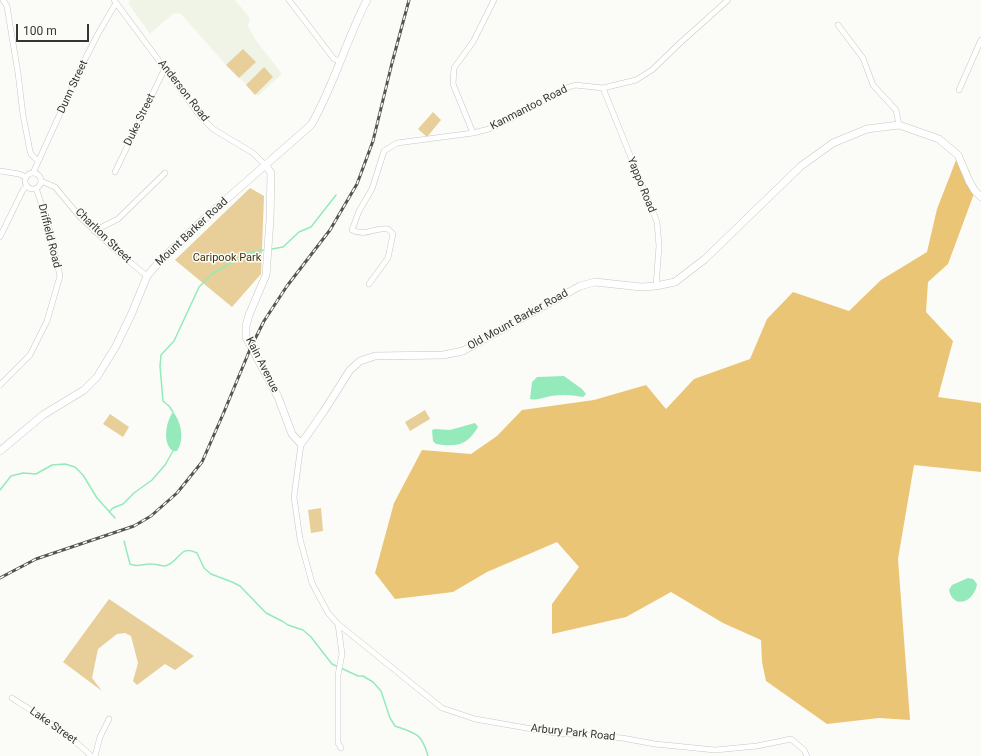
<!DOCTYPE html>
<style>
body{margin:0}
#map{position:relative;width:981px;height:756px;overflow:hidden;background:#fbfcf7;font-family:Roboto,sans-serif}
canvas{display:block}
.scale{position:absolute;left:16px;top:24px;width:73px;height:18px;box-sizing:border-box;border:2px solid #353533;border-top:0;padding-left:5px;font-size:12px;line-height:14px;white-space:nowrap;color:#353533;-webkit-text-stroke:3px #fbfcf7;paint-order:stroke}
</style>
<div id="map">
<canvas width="981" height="756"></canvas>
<div class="scale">100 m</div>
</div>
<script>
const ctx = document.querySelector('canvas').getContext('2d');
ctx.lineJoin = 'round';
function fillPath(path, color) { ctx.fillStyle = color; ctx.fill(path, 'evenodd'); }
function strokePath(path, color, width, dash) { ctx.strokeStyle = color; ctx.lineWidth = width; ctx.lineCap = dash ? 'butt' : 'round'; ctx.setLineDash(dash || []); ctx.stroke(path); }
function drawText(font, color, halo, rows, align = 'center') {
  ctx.font = font + ' Roboto,sans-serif'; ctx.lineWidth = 3; ctx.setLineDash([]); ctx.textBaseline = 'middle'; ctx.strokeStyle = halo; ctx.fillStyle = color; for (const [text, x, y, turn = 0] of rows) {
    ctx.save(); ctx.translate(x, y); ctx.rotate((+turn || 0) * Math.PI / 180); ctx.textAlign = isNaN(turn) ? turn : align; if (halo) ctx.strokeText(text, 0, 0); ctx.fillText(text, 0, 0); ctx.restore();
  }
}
const built = new Path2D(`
 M 131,0 L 235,0 L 250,18 L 248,26 L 255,39 L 282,74 L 258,96 L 226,65 L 181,14 L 174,13 L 150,34 L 128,3 Z`);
const green = new Path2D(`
 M 243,49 L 256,62 L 239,78 L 226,65 Z
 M 264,67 L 273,77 L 255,95 L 246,85 Z
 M 433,112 L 441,120 L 427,137 L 418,129 Z
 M 250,188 L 264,196 L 261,274 L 232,307 L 175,260 Z
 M 425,410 L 430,419 L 410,431 L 405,422 Z
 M 110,414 L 129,427 L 123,437 L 103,424 Z
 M 321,508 L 323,531 L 311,533 L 308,510 Z
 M 109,599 L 194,656 L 175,670 L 165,664 L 137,685 L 133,681 L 138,663 L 131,636 L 125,633 L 117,634 L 98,649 L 92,678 L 102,691 L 63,662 Z`);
const forest = new Path2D(`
 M 958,155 L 975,191 L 948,264 L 928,282 L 926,312 L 953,341 L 938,397 L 981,403 L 981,472 L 914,465 L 898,559 L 910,720 L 879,718 L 827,724 L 766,681 L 762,662 L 761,640 L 723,623 L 671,592 L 626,617 L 552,634 L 552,604 L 579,567 L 557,542 L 487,572 L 453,592 L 395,599 L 375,573 L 394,503 L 422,450 L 471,454 L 497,436 L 522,410 L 594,400 L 646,385 L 666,409 L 694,379 L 750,359 L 767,319 L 793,292 L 849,311 L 881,280 L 927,252 L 937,209 Z`);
const water = new Path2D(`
 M 564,376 L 582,389 L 586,394 L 583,397 C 573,395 562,394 551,396 C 544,397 538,401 530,399 L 532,382 L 537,377 Z
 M 173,412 C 181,421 185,440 177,451 L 173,451 C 162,444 166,421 173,412 Z
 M 475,423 L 478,427 C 467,446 456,447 436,444 L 433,441 L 432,430 L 435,429 L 450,430 Z
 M 968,578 L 973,579 L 977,584 C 975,601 954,611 949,590 L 952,585 Z`);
const stream = new Path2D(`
 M 272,249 L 283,247 L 299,232 L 311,227 L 336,195
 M 173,412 L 169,406 L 163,401 L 160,366 L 161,355 L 174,341 L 199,287 L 213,273 L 249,253 L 264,250
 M 0,490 L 11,476 L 23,473 L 36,474 L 52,465 L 65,464 L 75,467 L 83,475 L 97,498 L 115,518
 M 109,512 L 113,508 L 123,504 L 134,493 L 152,480 L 165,465 L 173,451
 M 124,541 L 130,564 C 138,568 144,563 152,564 C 156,564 161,566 165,566 C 180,562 179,544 197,553 L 204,568 L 211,574 L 232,582 L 240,586 L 266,613 L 282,621 L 288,625 L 303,630 L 311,637 L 332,664 L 358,676 L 363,676 L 373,682 L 381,691 L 390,718 L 395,726 C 416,733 422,734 428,756`);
const minor = new Path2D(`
 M 3,0 L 7,6 L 10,25 L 18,73 L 23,115 L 30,151 L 31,154 L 38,161
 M 114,0 L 200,116 L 213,129 L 253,153 L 266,166
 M 289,0 L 334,59 L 340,61
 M 838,25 L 863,58 L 873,85 L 896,110 L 899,125
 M 603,88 L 657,222 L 659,246 L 656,286
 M 959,90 L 981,40
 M 473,133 L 453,84 L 454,68 L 473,42 L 494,0
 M 0,171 L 19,174 L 26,177
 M 115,172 L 165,68
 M 33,173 L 84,61 L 99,32 L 116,3
 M25 181a8 8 0 1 1 16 0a8 8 0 1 1-16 0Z
 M 41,181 L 55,187 L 80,217 L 120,254 L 147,276
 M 94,231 L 118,219 L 165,173
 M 0,237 L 23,190 L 27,186
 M 369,284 L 388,258 L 393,234 L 388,229 C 374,227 367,237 352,230 L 359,211 L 372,189 L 384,151 L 397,143 L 473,133 L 489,129 L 512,118 L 566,88 L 575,85 L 603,88 L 636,80 L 652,70 L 680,43 L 728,0
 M 0,385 L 30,355 L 47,321 L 60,276 L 48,223 L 36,188
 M 301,444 L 294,497 L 300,539 L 312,583 L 328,613 L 338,624 L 342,654 L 338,675 L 338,743 L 341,748
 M 338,624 L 442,708 L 475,719 L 555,733 L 622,738 L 655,744 L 715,750 L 757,746 L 791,739 L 804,750 L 807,756
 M 12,698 C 40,716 68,733 91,756
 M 95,756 L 100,737 L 109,719`);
const secondary = new Path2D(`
 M 266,166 L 271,173 L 270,220 L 266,275 L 249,315 L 246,326 L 246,337 L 278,397 L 292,434 L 301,444 L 324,411 L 350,370 L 360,361 L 375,356 L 443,355 L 463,351 L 580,286 L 595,282 L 641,287 L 656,286 L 675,282 L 705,259 L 801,166 L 833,143 L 867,129 L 899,125 L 939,139 L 958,155 L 969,181 L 975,191 L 981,197
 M 0,451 L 43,415 L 84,390 L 97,377 L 116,346 L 132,313 L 147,276 L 159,262 L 205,218 L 311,125 C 334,86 346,40 367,0`);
const rail = new Path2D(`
 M 0,578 L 36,559 L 134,526 L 151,516 L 177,493 L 202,462 L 224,412 L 251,347 L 264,321 L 287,286 L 330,230 L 357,184 L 373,141 L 392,63 L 409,0`);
const streetNames = [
 ["Dunn Street",73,87,-65],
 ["Anderson Road",183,91,52],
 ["Kanmantoo Road",529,108,-27],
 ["Duke Street",140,120,-64],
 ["Yappo Road",641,185,68],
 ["Mount Barker Road",192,232,-43],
 ["Driffield Road",49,236,76],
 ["Charlton Street",103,236,44],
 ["Old Mount Barker Road",518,320,-29],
 ["Kain Avenue",262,365,63],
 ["Lake Street",53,726,35],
 ["Arbury Park Road",573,733,6]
];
const parkNames = [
 ["Caripook Park",227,258]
];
fillPath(built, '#f0f4e7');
fillPath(green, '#e8ce99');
fillPath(forest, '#eac576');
fillPath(water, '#94eaba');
strokePath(stream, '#94eaba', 1.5);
strokePath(minor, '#c6c8c3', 6);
strokePath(secondary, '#c6c8c3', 8);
strokePath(minor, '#fff', 5);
strokePath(secondary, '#fff', 7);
strokePath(rail, '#545452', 3);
strokePath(rail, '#fbfcf7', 1.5, [4.5]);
drawText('11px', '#353533', '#fbfcf7', streetNames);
drawText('11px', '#40310d', '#fbfcf7', parkNames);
</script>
